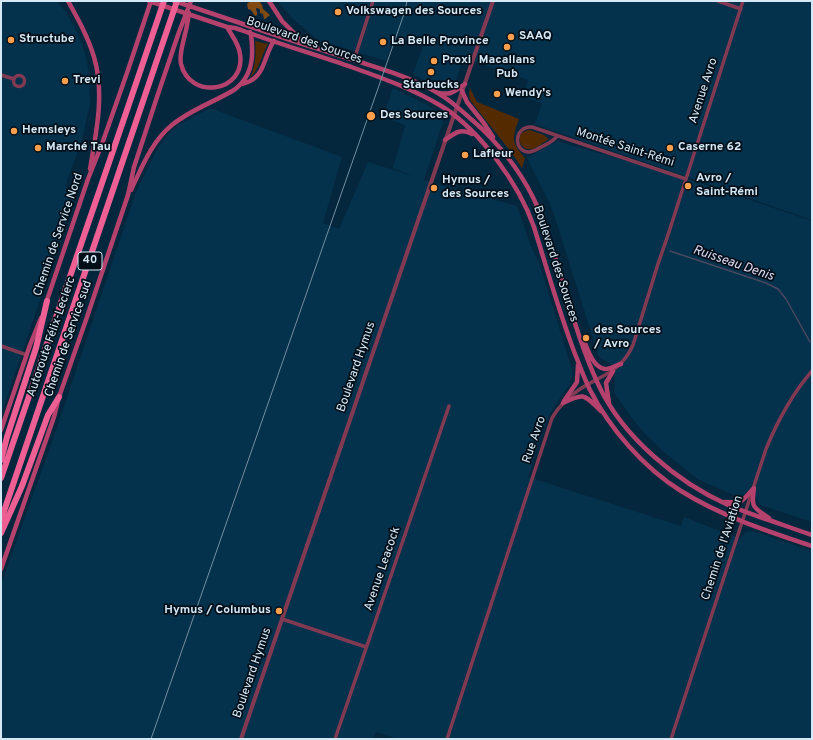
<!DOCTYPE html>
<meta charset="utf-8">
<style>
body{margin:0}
#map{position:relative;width:813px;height:740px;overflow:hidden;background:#04273d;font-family:Overpass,sans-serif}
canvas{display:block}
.frame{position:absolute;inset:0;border:2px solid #d5e8f6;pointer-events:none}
</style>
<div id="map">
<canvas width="813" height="740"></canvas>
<div class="frame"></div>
</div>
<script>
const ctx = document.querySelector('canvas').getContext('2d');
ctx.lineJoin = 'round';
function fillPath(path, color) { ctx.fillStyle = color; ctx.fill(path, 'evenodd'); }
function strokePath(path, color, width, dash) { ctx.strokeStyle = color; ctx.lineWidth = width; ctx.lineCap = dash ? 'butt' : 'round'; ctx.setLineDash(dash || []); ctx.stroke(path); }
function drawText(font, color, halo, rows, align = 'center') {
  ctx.font = font + ' Overpass,sans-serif'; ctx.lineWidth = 3.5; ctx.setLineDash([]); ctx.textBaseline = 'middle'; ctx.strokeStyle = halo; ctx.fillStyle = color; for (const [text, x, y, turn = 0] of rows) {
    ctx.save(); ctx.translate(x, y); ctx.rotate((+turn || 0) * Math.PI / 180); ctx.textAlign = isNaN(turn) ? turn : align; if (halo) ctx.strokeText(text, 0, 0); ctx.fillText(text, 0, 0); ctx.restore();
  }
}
const built = new Path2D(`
 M 1,1 L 57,1 L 66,12 L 77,32 L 85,53 L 89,73 L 90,103 L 82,140 L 68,178 L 66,187 L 75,196 L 1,415 Z
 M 277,1 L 812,1 L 812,220 L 535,124 L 542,103 L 523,97 L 528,80 L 463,58 L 455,84 L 451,90 L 448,90 L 437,86 L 413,74 L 423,46 L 394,37 L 386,61 L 318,40 L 294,20 Z
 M 393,88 L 427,105 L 433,109 L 442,118 L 443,122 L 424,180 L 517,206 L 531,246 L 540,265 L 573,373 L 570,384 L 554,407 L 545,425 L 528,477 L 681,526 L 684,517 L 740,539 L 746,532 L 753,531 L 812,551 L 812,739 L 398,739 L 376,732 L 373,739 L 1,739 L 1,584 L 53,439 L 136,192 L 157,149 L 168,134 L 178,125 L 210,108 L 342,157 L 323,223 L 339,229 L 368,162 L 413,176 L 393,168 L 405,125 L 383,117 Z
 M 557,141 L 685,178 L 812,221 L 812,522 L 760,505 L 754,491 L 750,490 L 739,497 L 699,480 L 665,453 L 646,435 L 631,417 L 614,392 L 615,369 L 612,365 L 599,357 L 556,221 L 550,204 L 527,158 Z`);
const green = new Path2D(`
 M 255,41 L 268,44 C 261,56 260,68 250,78 C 256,65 256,54 255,41 Z
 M 470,88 L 477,102 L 519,119 C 512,139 511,142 525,158 L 522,168 L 511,152 L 470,100 L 469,93 Z
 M 530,130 L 544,135 L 548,139 L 546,141 C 542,143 537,148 532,149 C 520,152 512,132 530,130 Z`);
const forest = new Path2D(`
 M 250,1 L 259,1 L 262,5 L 263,9 L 270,15 L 265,19 L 264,19 L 263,14 L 260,13 L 260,9 L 256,8 L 256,9 L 257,12 L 257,15 L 255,16 L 251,10 L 248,9 L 247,4 Z`);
const stream = new Path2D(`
 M 670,251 L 766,283 L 778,289 L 786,299 L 810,342`);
const minor = new Path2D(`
 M 718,1 L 741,9
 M 354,60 L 373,1
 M 1,75 L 14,79
 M13.5 81a5.5 5.5 0 1 1 11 0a5.5 5.5 0 1 1-11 0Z
 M 557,136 C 553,142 547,144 541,147 C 538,149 534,151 530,152 C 513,153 513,126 532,127 L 686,179
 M 1,346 L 27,355
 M 282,619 L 366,647
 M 335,739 L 449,406
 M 447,739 L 552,418 C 559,406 568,397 580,389 C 602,375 621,372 633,345 L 658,264 L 668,235 L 743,1
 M 671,739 L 766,449 C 778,420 792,394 812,371`);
const tertiary = new Path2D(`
 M 241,739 L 493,1`);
const secondary = new Path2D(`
 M 68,1 C 78,19 88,37 94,57 C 105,94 96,133 90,169
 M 149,1 L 227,27 L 235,28 L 241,30 C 279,44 317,55 354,68 C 385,79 415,90 443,107 C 481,132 519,184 534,227 C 547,269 559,312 575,354 C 580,366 584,378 590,390 C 610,429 644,468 681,491 C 721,516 767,531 812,546
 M 174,1 C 218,15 262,31 306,45 C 323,50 340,56 357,61 C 388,71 420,80 447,99 C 459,108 470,118 481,128 C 505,151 525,178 538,208 C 546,227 552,247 558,267 C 570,307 581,348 599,386 C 623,437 677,482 728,505 C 737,509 747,512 757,516 C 775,522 794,529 812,535
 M 269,1 L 282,21 L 296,35 L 303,44
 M 189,13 C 188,20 187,27 185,34 C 183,44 179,54 181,64 C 190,101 246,92 240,54 C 239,44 232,36 227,27
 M 241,84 C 244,83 247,83 250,81 C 265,74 265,53 274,41
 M 462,91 L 467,102 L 483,122 L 493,137
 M 438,93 C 453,95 453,92 465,84
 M 445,140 C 455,133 460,128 472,134
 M 131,190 C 142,167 152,141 172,125 C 190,110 214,102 234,90 C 248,80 253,66 252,48 C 252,43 252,38 250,32
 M 46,303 L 88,179 L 102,144 L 128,70 L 151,1
 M 583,338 C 587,348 593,368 605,369 C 611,369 616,365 621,364
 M 564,401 L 577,382 L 578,365
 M 563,403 C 585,392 584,395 601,411
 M 609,403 L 606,383 L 613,371
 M 1,430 L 30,345 L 41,318
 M 754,488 C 751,508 753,507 769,518
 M 724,502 C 742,503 741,503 753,489
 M 1,569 L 54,417 L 59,397 L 87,317 L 128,195 L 134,167 L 158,94 L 179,32 L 191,1`);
const motorway = new Path2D(`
 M 1,460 L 7,437 L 36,348 L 47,301
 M 1,478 L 128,107 L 164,1
 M 1,520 L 177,1
 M 1,533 L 22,486 L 48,415 L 59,397`);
const tram = new Path2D(`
 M 151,739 L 405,11 L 407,1`);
const markers = [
 [338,12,4,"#f99f4d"],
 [511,37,4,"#f99f4d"],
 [11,40,4,"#f99f4d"],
 [383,42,4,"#f99f4d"],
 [507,47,4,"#f99f4d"],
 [434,61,4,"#f99f4d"],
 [431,72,4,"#f99f4d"],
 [65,81,4,"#f99f4d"],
 [497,94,4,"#f99f4d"],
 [371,116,5,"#f99f4d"],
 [14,131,4,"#f99f4d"],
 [38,148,4,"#f99f4d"],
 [670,148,4,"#f99f4d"],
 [465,155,4,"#f99f4d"],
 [688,186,4,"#f99f4d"],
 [434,188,4,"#f99f4d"],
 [586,338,4,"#f99f4d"],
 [279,611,4,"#f99f4d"]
];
const shields = [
 [90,261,24]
];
const shieldNames = [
 ["40",90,261]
];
const poiNames = [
 ["Volkswagen des Sources",346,12],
 ["SAAQ",519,37],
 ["Structube",19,40],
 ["La Belle Province",391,42],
 ["Proxi",442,61],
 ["Macallans",507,61,"center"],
 ["Pub",507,75,"center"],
 ["Trevi",73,81],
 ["Starbucks",431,86,"center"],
 ["Wendy's",505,94],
 ["Des Sources",380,116],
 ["Hemsleys",22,131],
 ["Marché Tau",46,148],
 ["Caserne 62",678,148],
 ["Lafleur",473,155],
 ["Avro /",696,179],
 ["Saint-Rémi",696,193],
 ["Hymus /",442,181],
 ["des Sources",442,195],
 ["des Sources",594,331],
 ["/ Avro",594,345],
 ["Hymus / Columbus",271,611,"right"]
];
const streetNames = [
 ["Boulevard des Sources",304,41,19],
 ["Avenue Avro",704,91,-72],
 ["Montée Saint-Rémi",625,148,18],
 ["Chemin de Service Nord",59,235,-71],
 ["Boulevard des Sources",555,264,72],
 ["Autoroute Félix-Leclerc",52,337,-71],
 ["Chemin de Service sud",69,339,-71],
 ["Boulevard Hymus",357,367,-71],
 ["Rue Avro",535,440,-71],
 ["Chemin de l'Aviation",723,548,-72],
 ["Avenue Leacock",383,569,-71],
 ["Boulevard Hymus",253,673,-71]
];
const waterNames = [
 ["Ruisseau Denis",733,264,19]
];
fillPath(built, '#04314c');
fillPath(green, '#542b00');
fillPath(forest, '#814a12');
strokePath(stream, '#4a4760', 1.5);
strokePath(minor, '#823a53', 3.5);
strokePath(tertiary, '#823a53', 4);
strokePath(secondary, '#b5426d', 4.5);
strokePath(motorway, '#ee6094', 6);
strokePath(tram, '#758fa1', 1);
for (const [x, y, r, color] of markers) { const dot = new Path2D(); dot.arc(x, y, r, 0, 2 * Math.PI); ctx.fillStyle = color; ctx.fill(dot); strokePath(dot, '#030f18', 1.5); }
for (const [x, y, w] of shields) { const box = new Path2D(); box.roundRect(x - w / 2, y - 9, w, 18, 3); ctx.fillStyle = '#030f18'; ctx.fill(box); strokePath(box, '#d5e8f6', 1); }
drawText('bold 11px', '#d5e8f6', null, shieldNames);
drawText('bold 12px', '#d5e8f6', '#030f18', poiNames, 'left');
drawText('12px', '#d5e8f6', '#030f18', streetNames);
drawText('italic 13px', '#e0d7f3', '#030f18', waterNames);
</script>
